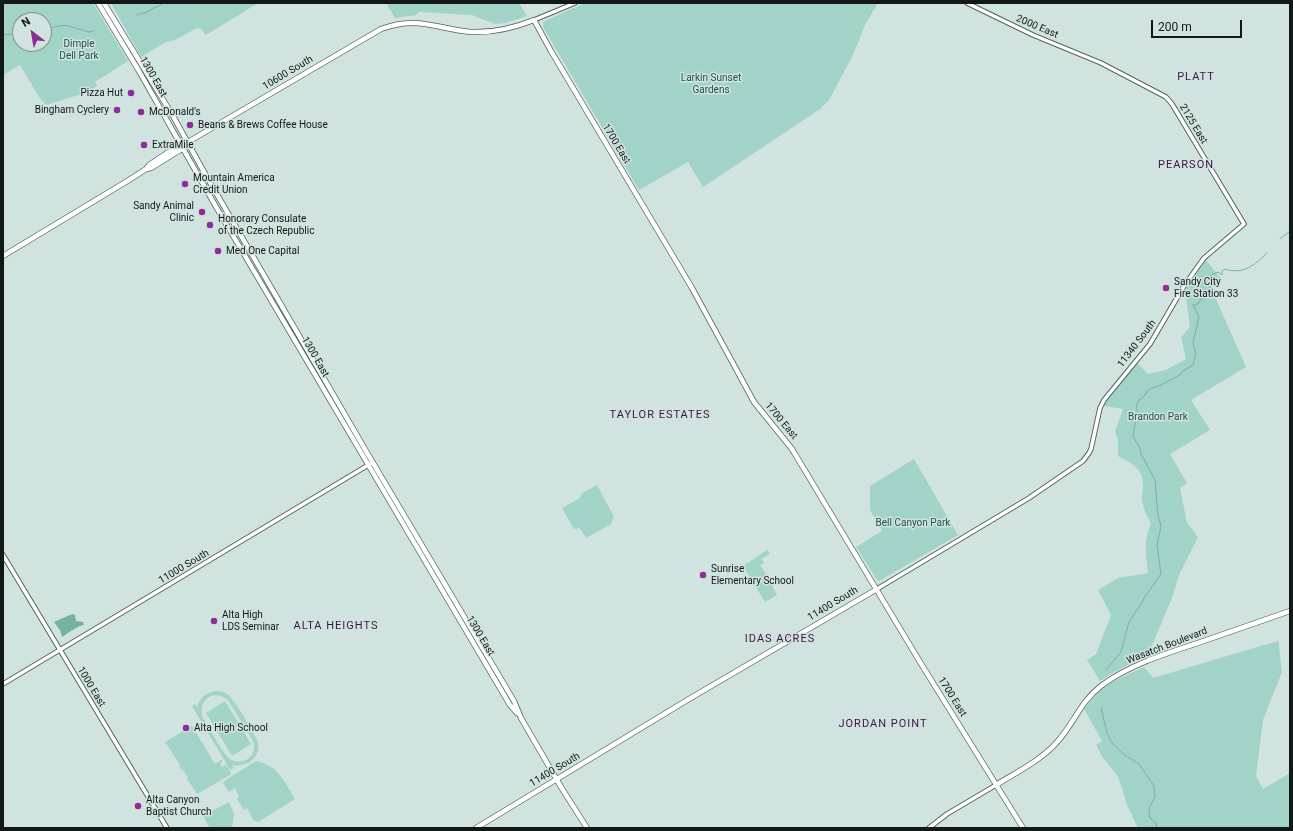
<!DOCTYPE html>
<style>
body{margin:0}
#map{position:relative;width:1293px;height:831px;overflow:hidden;background:#d0e3df;font-family:Roboto,sans-serif}
canvas{display:block}
.frame{position:absolute;inset:0;border:4px solid #111817;pointer-events:none}
.north{position:absolute;left:12px;top:12px;width:40px;height:40px;box-sizing:border-box;background:#d0e3df;border:1px solid #84928f;border-radius:50%;rotate:329deg;font-size:11px;font-weight:700;line-height:16px;text-align:center;color:#111817}
.north::after{content:'';display:block;margin:auto;width:14px;height:18px;background:#8c2e98;clip-path:polygon(50% 0,100% 100%,50% 72%,0 100%)}
.scale{position:absolute;left:1151px;top:20px;width:91px;height:18px;box-sizing:border-box;border:2px solid #111817;border-top:0;padding-left:5px;font-size:12px;line-height:14px;white-space:nowrap;color:#111817;-webkit-text-stroke:3px #d0e3df;paint-order:stroke}
</style>
<div id="map">
<canvas width="1293" height="831"></canvas>
<div class="frame"></div>
<div class="north">N</div>
<div class="scale">200 m</div>
</div>
<script>
const ctx = document.querySelector('canvas').getContext('2d');
ctx.lineJoin = 'round';
function fillPath(path, color) { ctx.fillStyle = color; ctx.fill(path, 'evenodd'); }
function strokePath(path, color, width, dash) { ctx.strokeStyle = color; ctx.lineWidth = width; ctx.lineCap = dash ? 'butt' : 'round'; ctx.setLineDash(dash || []); ctx.stroke(path); }
function drawText(font, color, halo, rows, align = 'center') {
  ctx.font = font + ' Roboto,sans-serif'; ctx.lineWidth = 3; ctx.setLineDash([]); ctx.textBaseline = 'middle'; ctx.strokeStyle = halo; ctx.fillStyle = color; for (const [text, x, y, turn = 0] of rows) {
    ctx.save(); ctx.translate(x, y); ctx.rotate((+turn || 0) * Math.PI / 180); ctx.textAlign = isNaN(turn) ? turn : align; if (halo) ctx.strokeText(text, 0, 0); ctx.fillText(text, 0, 0); ctx.restore();
  }
}
const green = new Path2D(`
 M 3,3 L 93,3 L 128,61 L 95,82 L 97,86 L 85,93 L 46,105 L 39,97 L 20,65 L 3,75 ZM 20,20 L 44,20 L 44,44 L 20,44 Z
 M 111,3 L 258,3 L 206,35 L 200,28 L 195,29 L 175,40 L 166,42 L 141,57 Z
 M 386,3 L 519,3 L 527,16 L 505,23 L 495,24 L 472,15 L 419,12 L 416,15 L 395,18 Z
 M 585,3 L 878,3 L 865,25 L 853,55 L 829,100 L 820,109 L 703,187 L 688,162 L 639,190 L 543,27 L 543,23 L 545,21 Z
 M 1206,260 L 1222,280 L 1211,288 L 1246,367 L 1191,400 L 1210,430 L 1170,454 L 1187,483 L 1180,488 L 1187,523 L 1198,537 L 1179,575 L 1172,598 L 1148,655 L 1114,672 L 1100,681 L 1087,660 L 1096,654 L 1111,615 L 1098,590 L 1118,578 L 1148,573 C 1146,552 1143,544 1151,523 C 1146,515 1143,508 1142,500 C 1141,494 1144,489 1143,484 C 1143,468 1130,462 1118,456 L 1118,440 L 1115,432 L 1123,409 L 1104,406 L 1107,400 L 1137,363 L 1148,374 L 1166,370 L 1186,359 L 1181,337 L 1190,327 L 1185,290 Z
 M 914,459 L 958,535 L 879,581 L 877,580 L 856,547 L 882,531 L 870,510 L 870,486 Z
 M 597,485 L 614,517 L 611,524 L 586,538 L 580,528 L 574,529 L 562,508 L 580,498 L 582,493 Z
 M 767,550 L 770,554 L 761,559 L 764,563 L 760,565 L 766,574 L 763,576 L 767,582 L 770,581 L 777,595 L 765,602 L 743,566 Z
 M 1279,641 L 1279,647 L 1282,672 L 1263,720 L 1256,776 L 1263,789 L 1290,773 L 1290,828 L 1138,828 L 1127,805 L 1118,776 L 1103,758 L 1096,745 L 1102,741 L 1084,709 L 1098,693 L 1112,682 L 1144,667 L 1153,678 L 1264,645 Z
 M 216,691 C 221,691 225,692 228,695 C 234,699 256,735 258,743 C 261,758 246,768 232,765 L 234,768 L 230,770 L 192,706 L 195,704 L 197,707 C 200,698 206,692 216,691 ZM 213,695 L 222,696 L 228,700 L 253,741 C 255,747 254,754 249,758 C 243,763 234,763 229,758 C 221,751 209,727 203,718 C 199,708 203,699 213,695 Z
 M 225,701 L 251,744 L 232,756 L 206,713 Z
 M 192,726 L 215,764 L 221,760 L 223,761 L 220,764 L 222,767 L 226,765 L 231,773 L 230,775 L 197,794 L 187,779 L 188,778 L 183,770 L 182,770 L 179,766 L 180,765 L 165,742 Z
 M 256,761 C 279,766 284,781 295,799 L 258,822 L 253,820 L 247,808 L 244,810 L 237,799 L 239,796 L 235,788 L 229,792 L 223,783 L 224,781 Z
 M 229,802 L 234,814 L 232,828 L 210,828 L 204,818 L 205,815 Z`);
const water = new Path2D(`
 M 73,614 L 75,615 L 76,621 L 83,622 L 84,625 C 79,625 65,635 62,637 L 60,630 L 54,622 C 61,619 66,616 73,614 Z`);
const stream = new Path2D(`
 M 137,15 L 147,12 L 164,3
 M 44,29 L 65,25 L 89,32 L 93,31
 M 3,35 L 20,33
 M 1280,239 L 1290,231
 M 1106,670 L 1121,652 L 1129,622 L 1141,604 L 1146,595 L 1161,574 L 1157,545 L 1161,526 L 1158,515 L 1155,480 L 1141,454 L 1140,448 L 1134,438 L 1133,434 L 1138,412 L 1136,408 L 1138,401 L 1145,395 L 1148,390 L 1163,384 L 1180,375 L 1183,371 L 1193,365 L 1196,353 L 1194,348 L 1193,342 L 1199,317 L 1193,305 L 1198,304 L 1201,299 L 1207,297 L 1207,295 L 1204,293 L 1212,285 L 1211,275 L 1218,272 L 1222,275 L 1222,271 L 1225,269 C 1243,275 1255,265 1267,253
 M 1101,708 L 1107,733 L 1112,743 L 1123,754 L 1139,764 L 1154,786 L 1155,797 L 1150,806 L 1149,813 L 1150,818 L 1156,823 L 1157,828`);
const minor = new Path2D(`
 M 534,20 L 575,3
 M 3,555 L 167,828
 M 877,589 L 1029,498 L 1083,461 L 1089,453 L 1091,449 L 1100,408 L 1104,400 L 1150,344 L 1184,286 L 1204,258 L 1244,224 L 1172,104 L 1166,97 L 1101,63 L 1033,35 L 967,3
 M 3,684 L 370,464
 M 929,828 L 947,814 L 996,785`);
const major = new Path2D(`
 M 98,3 L 139,71 L 215,205 L 510,705 L 517,713
 M 104,3 L 173,116 L 204,172 L 366,451 L 514,701 L 521,718 L 561,787 L 587,828
 M 146,169 L 151,168 L 185,147
 M 3,256 L 129,180 L 146,169 L 149,165 L 181,144 L 188,142 L 381,29 C 419,15 435,29 471,32 C 493,33 514,28 534,20 L 551,51 L 692,288 L 754,402 L 792,449 L 920,662 L 1023,828
 M 996,785 C 1017,772 1042,760 1058,741 C 1074,723 1081,701 1101,686 C 1127,666 1164,654 1195,644 C 1227,633 1258,622 1290,611
 M 476,828 L 689,699 L 877,589`);
const markers = [
 [131,93,4,"#8c2e98"],
 [117,110,4,"#8c2e98"],
 [141,112,4,"#8c2e98"],
 [190,125,4,"#8c2e98"],
 [144,145,4,"#8c2e98"],
 [185,184,4,"#8c2e98"],
 [202,212,4,"#8c2e98"],
 [210,225,4,"#8c2e98"],
 [218,251,4,"#8c2e98"],
 [1166,288,4,"#8c2e98"],
 [703,575,4,"#8c2e98"],
 [214,621,4,"#8c2e98"],
 [186,728,4,"#8c2e98"],
 [138,806,4,"#8c2e98"]
];
const streetNames = [
 ["2000 East",1037,27,23],
 ["10600 South",288,73,-31],
 ["1300 East",153,77,60],
 ["2125 East",1193,124,59],
 ["1700 East",616,144,59],
 ["11340 South",1137,344,-53],
 ["1300 East",315,357,60],
 ["1700 East",781,421,50],
 ["11000 South",184,567,-31],
 ["11400 South",833,604,-31],
 ["1300 East",480,636,59],
 ["Wasatch Boulevard",1167,646,-21],
 ["1000 East",91,687,59],
 ["1700 East",952,697,58],
 ["11400 South",555,770,-31]
];
const parkNames = [
 ["Dimple",79,44],
 ["Dell Park",79,56],
 ["Larkin Sunset",711,78],
 ["Gardens",711,90],
 ["Brandon Park",1158,417],
 ["Bell Canyon Park",913,523]
];
const poiNames = [
 ["Pizza Hut",123,93,"right"],
 ["Bingham Cyclery",109,110,"right"],
 ["McDonald's",149,112],
 ["Beans & Brews Coffee House",198,125],
 ["ExtraMile",152,145],
 ["Mountain America",193,178],
 ["Credit Union",193,190],
 ["Sandy Animal",194,206,"right"],
 ["Clinic",194,218,"right"],
 ["Honorary Consulate",218,219],
 ["of the Czech Republic",218,231],
 ["Med One Capital",226,251],
 ["Sandy City",1174,282],
 ["Fire Station 33",1174,294],
 ["Sunrise",711,569],
 ["Elementary School",711,581],
 ["Alta High",222,615],
 ["LDS Seminar",222,627],
 ["Alta High School",194,728],
 ["Alta Canyon",146,800],
 ["Baptist Church",146,812]
];
const neighbourhoodNames = [
 ["PLATT",1196,77],
 ["PEARSON",1186,165],
 ["TAYLOR ESTATES",660,415],
 ["ALTA HEIGHTS",336,626],
 ["IDAS ACRES",780,639],
 ["JORDAN POINT",883,724]
];
fillPath(green, '#a2d3c8');
fillPath(water, '#77b1a4');
strokePath(stream, '#77b1a4', 1);
strokePath(minor, '#536460', 5.5);
strokePath(major, '#536460', 6);
strokePath(minor, '#fff', 3.5);
strokePath(major, '#fff', 4.5);
for (const [x, y, r, color] of markers) { const dot = new Path2D(); dot.arc(x, y, r, 0, 2 * Math.PI); ctx.fillStyle = color; ctx.fill(dot); strokePath(dot, '#d0e3df', 1.5); }
drawText('10px', '#111817', '#d0e3df', streetNames);
drawText('10px', '#21534a', '#d0e3df', parkNames);
drawText('10px', '#111817', '#d0e3df', poiNames, 'left');
ctx.letterSpacing = '1px';
drawText('11px', '#401345', '#d0e3df', neighbourhoodNames);
ctx.letterSpacing = '0px';
</script>
